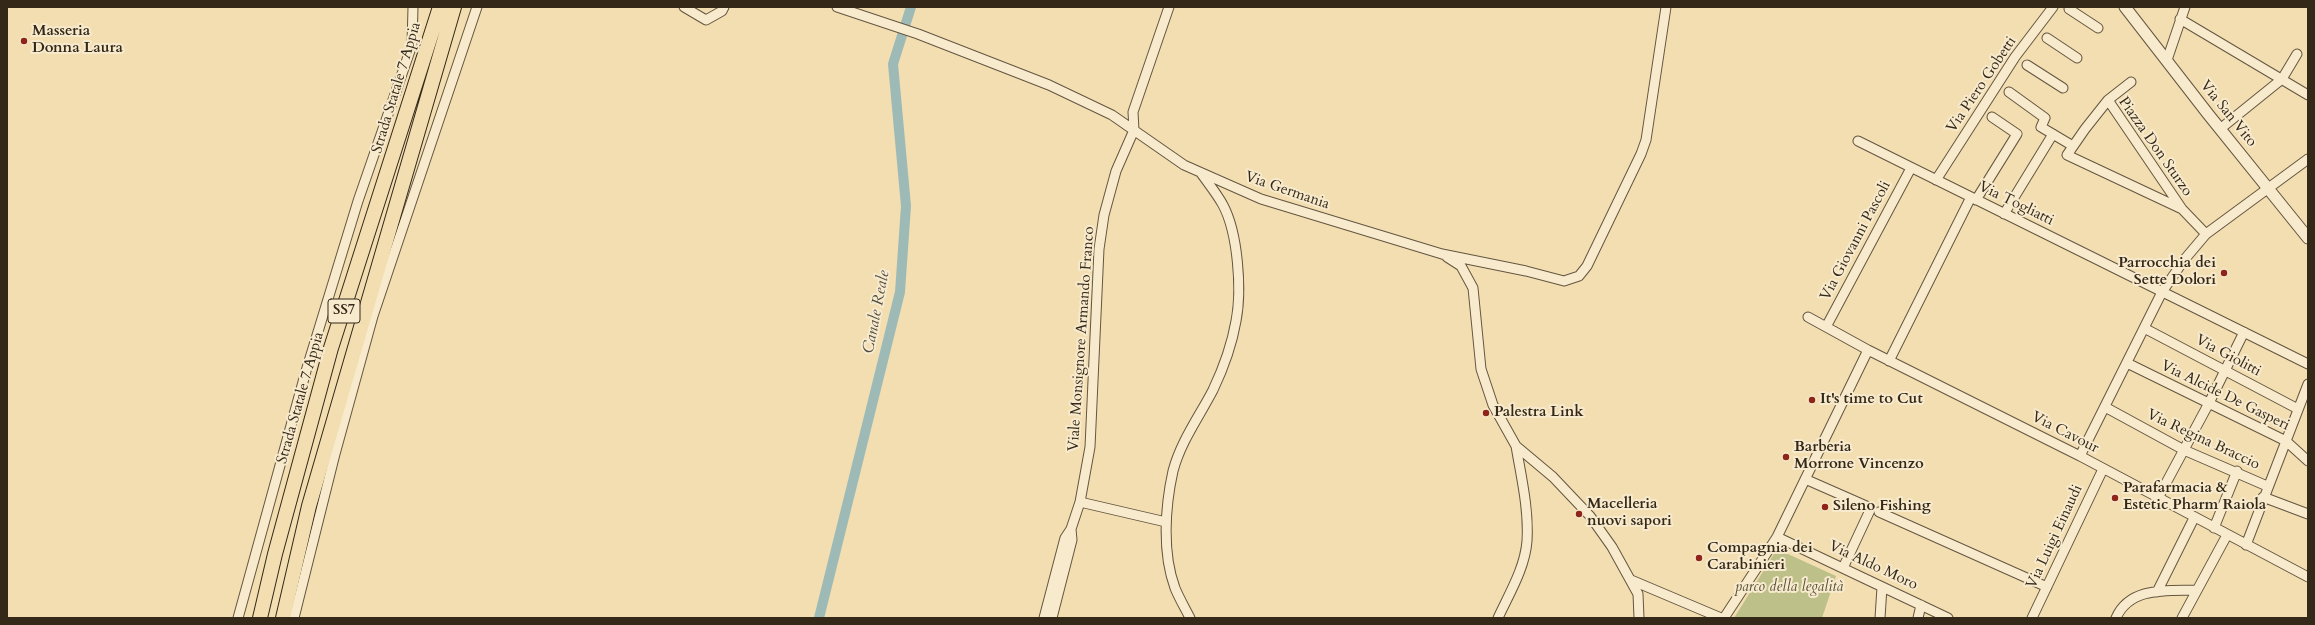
<!DOCTYPE html>
<meta charset="utf-8">
<style>
body{margin:0}
#map{position:relative;width:2315px;height:625px;overflow:hidden;background:#f3deb2;font-family:Cardo,serif}
canvas{display:block}
.frame{position:absolute;inset:0;border:8px solid #342819;pointer-events:none}
</style>
<div id="map">
<canvas width="2315" height="625"></canvas>
<div class="frame"></div>
</div>
<script>
const ctx = document.querySelector('canvas').getContext('2d');
ctx.lineJoin = 'round';
function fillPath(path, color) { ctx.fillStyle = color; ctx.fill(path, 'evenodd'); }
function strokePath(path, color, width, dash) { ctx.strokeStyle = color; ctx.lineWidth = width; ctx.lineCap = dash ? 'butt' : 'round'; ctx.setLineDash(dash || []); ctx.stroke(path); }
function drawText(font, color, halo, rows, align = 'center') {
  ctx.font = font + ' Cardo,serif'; ctx.lineWidth = 4; ctx.setLineDash([]); ctx.textBaseline = 'middle'; ctx.strokeStyle = halo; ctx.fillStyle = color; for (const [text, x, y, turn = 0] of rows) {
    ctx.save(); ctx.translate(x, y); ctx.rotate((+turn || 0) * Math.PI / 180); ctx.textAlign = isNaN(turn) ? turn : align; if (halo) ctx.strokeText(text, 0, 0); ctx.fillText(text, 0, 0); ctx.restore();
  }
}
const green = new Path2D(`
 M 1777,549 L 1836,576 L 1822,618 L 1734,618 Z`);
const canal = new Path2D(`
 M 819,618 L 900,292 L 906,206 L 893,64 L 911,7`);
const minor = new Path2D(`
 M 684,7 L 706,20 L 722,11 L 724,7
 M 837,7 L 918,34 L 1049,85 L 1112,115 L 1184,165 L 1261,199 L 1442,254 L 1526,271 L 1564,281 L 1579,276 L 1587,266 L 1641,154 L 1646,140 L 1666,7
 M 2069,9 L 2098,28
 M 2180,19 L 2308,95
 M 2047,38 L 2077,58
 M 2167,60 L 2185,7
 M 2027,65 L 2063,88
 M 2009,92 L 2045,118 L 2041,127 L 2073,146
 M 2108,100 L 2131,82
 M 2220,129 L 2282,79 L 2297,54
 M 1858,141 L 2308,364
 M 1936,180 L 2015,57 L 2053,7
 M 1976,200 L 2017,134 L 1992,117
 M 2182,209 L 2067,155 L 2085,129 L 2108,100 L 2182,209 L 2206,234
 M 2004,214 L 2053,134
 M 1447,257 L 1461,266 L 1473,288 L 1481,369 L 1493,405 L 1516,446 L 1553,477 L 1590,516 L 1612,547 L 1638,594 L 1639,618
 M 1808,317 L 1868,350 L 2080,456 L 2308,577
 M 1826,327 L 1911,168
 M 2144,328 L 2298,409
 M 1889,361 L 1971,197
 M 2127,363 L 2286,441 L 2308,461
 M 2105,407 L 2184,450 L 2267,486
 M 2080,456 L 2162,292 L 2184,260 L 2206,234 L 2308,159
 M 1805,479 L 1871,508 L 1843,568
 M 2263,497 L 2308,514
 M 2158,498 L 2209,403 L 2244,332
 M 1080,502 L 1166,522
 M 1879,512 L 2047,587
 M 2214,528 L 2237,471
 M 1777,537 L 1948,618
 M 2246,545 L 2308,384
 M 1631,580 L 1721,618
 M 2157,592 L 2194,518
 M 238,618 L 306,371 L 358,201 L 412,45 L 413,7
 M 294,618 L 335,454 L 373,316 L 477,7
 M 1044,618 L 1065,538 L 1071,529 L 1080,502 L 1090,447 L 1099,249 L 1104,215 L 1116,171 L 1134,130 L 1133,112 L 1169,7
 M 1052,618 L 1072,540 L 1071,529
 M 1190,618 C 1185,608 1179,598 1175,588 C 1162,553 1165,507 1173,471 C 1181,441 1199,417 1213,390 C 1223,369 1232,344 1236,321 C 1242,290 1238,233 1223,205 C 1217,194 1208,183 1201,173
 M 1498,618 C 1509,594 1525,568 1527,541 C 1529,509 1521,476 1516,446
 M 1724,618 L 1777,537 L 1868,350
 M 1880,618 L 1882,587
 M 1918,618 L 1921,605
 M 2032,618 L 2103,469
 M 2116,618 C 2130,586 2168,591 2197,590
 M 2182,618 L 2227,535`);
const tertiary = new Path2D(`
 M 2125,7 L 2208,114 L 2308,238`);
const trunk = new Path2D(`
 M 260,618 L 275,554 L 331,348 L 440,7
 M 283,618 L 309,506 L 454,7`);
const markers = [
 [24,41,4,"#8f2418"],
 [2224,273,4,"#8f2418"],
 [1812,400,4,"#8f2418"],
 [1486,413,4,"#8f2418"],
 [1786,457,4,"#8f2418"],
 [2115,498,4,"#8f2418"],
 [1825,507,4,"#8f2418"],
 [1579,514,4,"#8f2418"],
 [1699,558,4,"#8f2418"]
];
const shields = [
 [344,311,32]
];
const shieldNames = [
 ["SS7",344,311]
];
const poiNames = [
 ["Masseria",32,32],
 ["Donna Laura",32,49],
 ["Parrocchia dei",2216,264,"right"],
 ["Sette Dolori",2216,281,"right"],
 ["It's time to Cut",1820,400],
 ["Palestra Link",1494,413],
 ["Barberia",1794,448],
 ["Morrone Vincenzo",1794,465],
 ["Parafarmacia &",2123,489],
 ["Estetic Pharm Raiola",2123,506],
 ["Macelleria",1587,505],
 ["nuovi sapori",1587,522],
 ["Sileno Fishing",1833,507],
 ["Compagnia dei",1707,549],
 ["Carabinieri",1707,566]
];
const streetNames = [
 ["Via Piero Gobetti",1982,85,-56],
 ["Strada Statale 7 Appia",397,88,-73],
 ["Via San Vito",2228,114,51],
 ["Piazza Don Sturzo",2155,147,55],
 ["Via Germania",1287,191,19],
 ["Via Togliatti",2016,204,26],
 ["Via Giovanni Pascoli",1856,241,-62],
 ["Viale Monsignore Armando Franco",1082,339,-86],
 ["Via Giolitti",2228,356,28],
 ["Via Alcide De Gasperi",2225,396,26],
 ["Strada Statale 7 Appia",301,398,-74],
 ["Via Cavour",2065,433,27],
 ["Via Regina Braccio",2203,440,25],
 ["Via Luigi Einaudi",2055,537,-65],
 ["Via Aldo Moro",1873,566,25]
];
const parkNames = [
 ["parco della legalità",1789,588]
];
const waterNames = [
 ["Canale Reale",877,312,-79]
];
fillPath(green, '#bec08a');
strokePath(canal, '#9ebab6', 10);
strokePath(minor, '#64563f', 11);
strokePath(tertiary, '#64563f', 13);
strokePath(trunk, '#342819', 16);
strokePath(minor, '#f7eacd', 9);
strokePath(tertiary, '#f7eacd', 11);
strokePath(trunk, '#f3deb2', 14);
for (const [x, y, r, color] of markers) { const dot = new Path2D(); dot.arc(x, y, r, 0, 2 * Math.PI); ctx.fillStyle = color; ctx.fill(dot); strokePath(dot, '#f7eacd', 1.5); }
for (const [x, y, w] of shields) { const box = new Path2D(); box.roundRect(x - w / 2, y - 12, w, 24, 3); ctx.fillStyle = '#f7eacd'; ctx.fill(box); strokePath(box, '#342819', 1); }
drawText('bold 14px', '#342819', null, shieldNames);
drawText('bold 15px', '#342819', '#f7eacd', poiNames, 'left');
drawText('15px', '#342819', '#f7eacd', streetNames);
drawText('italic 15px', '#564e35', '#f7eacd', parkNames);
drawText('italic 16px', '#4e4c40', '#f7eacd', waterNames);
</script>
